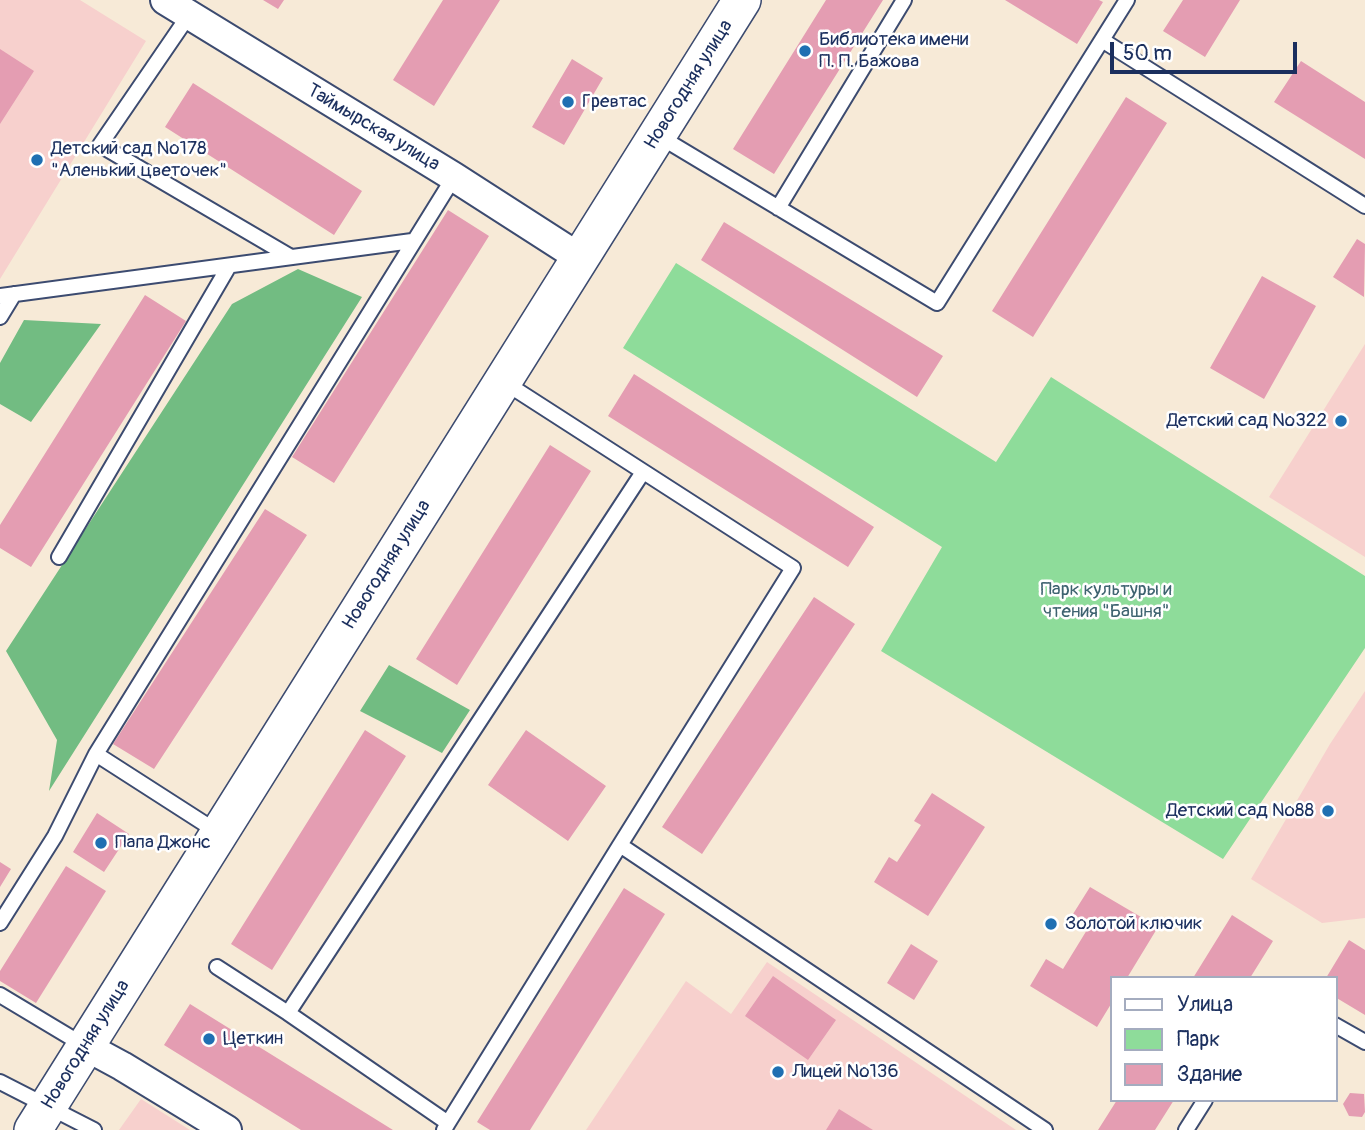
<!DOCTYPE html>
<meta charset="utf-8">
<style>
body{margin:0}
#map{position:relative;width:1365px;height:1130px;overflow:hidden;background:#f7ead7;font-family:Pangolin,sans-serif}
canvas{display:block}
.legend{position:absolute;left:1110px;top:976px;width:228px;height:126px;box-sizing:border-box;background:#fff;border:2px solid #a4acbf;margin:0;padding:9px 12px;list-style:none;font-size:21px;color:#1b2f5e}
.legend li{display:flex;align-items:center;gap:14px;height:35px}
.legend b{width:35px;border:2px solid #a4acbf}
.scale{position:absolute;left:1110px;top:42px;width:187px;height:32px;box-sizing:border-box;border:4px solid #1b2f5e;border-top:0;padding-left:9px;font-size:21px;line-height:24px;white-space:nowrap;color:#1b2f5e;-webkit-text-stroke:5px #fff;paint-order:stroke}
</style>
<div id="map">
<canvas width="1365" height="1130"></canvas>
<ul class="legend">
<li><b style="height:9px;background:#fff"></b>Улица</li>
<li><b style="height:19px;background:#8edc9a"></b>Парк</li>
<li><b style="height:19px;background:#e49db2"></b>Здание</li>
</ul>
<div class="scale">50 m</div>
</div>
<script>
const ctx = document.querySelector('canvas').getContext('2d');
ctx.lineJoin = 'round';
function fillPath(path, color) { ctx.fillStyle = color; ctx.fill(path, 'evenodd'); }
function strokePath(path, color, width, dash) { ctx.strokeStyle = color; ctx.lineWidth = width; ctx.lineCap = dash ? 'butt' : 'round'; ctx.setLineDash(dash || []); ctx.stroke(path); }
function drawText(font, color, halo, rows, align = 'center') {
  ctx.font = font + ' Pangolin,sans-serif'; ctx.lineWidth = 5; ctx.setLineDash([]); ctx.textBaseline = 'middle'; ctx.strokeStyle = halo; ctx.fillStyle = color; for (const [text, x, y, turn = 0] of rows) {
    ctx.save(); ctx.translate(x, y); ctx.rotate((+turn || 0) * Math.PI / 180); ctx.textAlign = isNaN(turn) ? turn : align; if (halo) ctx.strokeText(text, 0, 0); ctx.fillText(text, 0, 0); ctx.restore();
  }
}
const built = new Path2D(`
 M 0,0 L 80,0 L 146,41 L 0,279 Z
 M 1365,344 L 1365,557 L 1269,497 Z
 M 1365,691 L 1365,918 L 1322,923 L 1251,879 L 1330,744 Z
 M 767,962 L 1016,1130 L 586,1130 L 686,981 L 731,1014 Z
 M 141,1099 L 190,1130 L 119,1130 Z`);
const green = new Path2D(`
 M 676,263 L 996,462 L 1051,377 L 1365,576 L 1365,648 L 1223,859 L 881,651 L 942,547 L 623,348 Z`);
const forest = new Path2D(`
 M 298,269 L 362,297 L 49,791 L 57,740 L 6,651 L 232,304 Z
 M 24,320 L 101,324 L 31,422 L 0,404 L 0,363 Z
 M 389,665 L 470,710 L 442,753 L 360,711 Z`);
const building = new Path2D(`
 M 263,0 L 284,0 L 278,9 Z
 M 443,0 L 500,0 L 434,106 L 393,80 Z
 M 826,0 L 883,0 L 774,174 L 733,149 Z
 M 1005,0 L 1099,0 L 1103,2 L 1077,44 Z
 M 1183,0 L 1240,0 L 1205,57 L 1163,31 Z
 M 0,49 L 34,71 L 0,124 Z
 M 572,59 L 603,78 L 564,145 L 532,127 Z
 M 1301,61 L 1365,102 L 1365,159 L 1274,102 Z
 M 193,83 L 362,191 L 334,235 L 165,127 Z
 M 1126,97 L 1167,123 L 1033,337 L 992,311 Z
 M 448,210 L 489,236 L 334,483 L 292,457 Z
 M 724,222 L 943,356 L 917,397 L 701,260 Z
 M 1357,239 L 1365,244 L 1364,297 L 1333,277 Z
 M 1262,276 L 1316,306 L 1264,399 L 1210,368 Z
 M 145,295 L 186,321 L 31,567 L 0,548 L 0,525 Z
 M 634,374 L 874,527 L 848,567 L 608,416 Z
 M 550,445 L 591,471 L 457,685 L 416,659 Z
 M 265,509 L 307,535 L 154,769 L 113,744 Z
 M 814,597 L 855,624 L 702,854 L 662,827 Z
 M 365,730 L 406,756 L 272,970 L 231,944 Z
 M 526,730 L 606,786 L 568,841 L 488,785 Z
 M 932,793 L 985,827 L 928,916 L 874,882 L 889,857 L 897,862 L 921,825 L 914,821 Z
 M 97,813 L 129,834 L 104,872 L 73,852 Z
 M 0,862 L 11,869 L 0,887 Z
 M 66,866 L 106,891 L 36,1003 L 0,981 L 0,971 Z
 M 1090,887 L 1158,927 L 1127,978 L 1111,978 L 1111,1004 L 1097,1027 L 1030,986 L 1046,959 L 1063,969 L 1090,925 L 1073,914 Z
 M 624,888 L 665,914 L 530,1130 L 490,1130 L 477,1122 Z
 M 1232,915 L 1273,941 L 1250,978 L 1193,978 Z
 M 1349,940 L 1365,950 L 1365,1015 L 1335,997 L 1335,978 L 1326,978 Z
 M 911,944 L 938,961 L 914,1000 L 887,983 Z
 M 773,976 L 836,1020 L 808,1060 L 745,1016 Z
 M 190,1004 L 393,1130 L 301,1130 L 164,1045 Z
 M 1350,1093 L 1364,1094 L 1365,1112 L 1362,1117 L 1349,1116 L 1343,1104 Z
 M 1117,1100 L 1174,1100 L 1155,1130 L 1098,1130 Z
 M 839,1109 L 873,1130 L 826,1130 Z`);
const service = new Path2D(`
 M 189,15 L 100,145 L 291,257
 M 1102,40 L 1365,206
 M 657,135 L 937,303 L 1127,0
 M 778,208 L 904,0
 M 0,296 L 412,241
 M 0,317 L 14,294
 M 504,382 L 793,568 L 620,845
 M 59,557 L 229,266
 M 96,754 L 219,833
 M 0,923 L 55,836 L 96,754 L 454,177
 M 217,967 L 288,1013 L 643,472
 M 0,995 L 85,1046
 M 288,1013 L 448,1123 L 444,1130
 M 1335,1025 L 1365,1042
 M 0,1082 L 94,1130
 M 448,1123 L 620,845 L 1045,1130
 M 1186,1130 L 1205,1100`);
const minor = new Path2D(`
 M 165,0 L 454,177 L 580,258
 M 85,1046 L 122,1066 L 227,1130`);
const tertiary = new Path2D(`
 M 33,1130 L 742,0`);
const markers = [
 [805,51,7,"#1f6fb2"],
 [568,102,7,"#1f6fb2"],
 [37,160,7,"#1f6fb2"],
 [1341,421,7,"#1f6fb2"],
 [1328,811,7,"#1f6fb2"],
 [101,843,7,"#1f6fb2"],
 [1051,924,7,"#1f6fb2"],
 [209,1039,7,"#1f6fb2"],
 [778,1072,7,"#1f6fb2"]
];
const poiNames = [
 ["Библиотека имени",819,40],
 ["П. П. Бажова",819,62],
 ["Гревтас",582,102],
 ["Детский сад №178",51,149],
 ["\"Аленький цветочек\"",51,171],
 ["Детский сад №322",1327,421,"right"],
 ["Детский сад №88",1314,811,"right"],
 ["Папа Джонс",115,843],
 ["Золотой ключик",1065,924],
 ["Цеткин",223,1039],
 ["Лицей №136",792,1072]
];
const streetNames = [
 ["Новогодняя улица",689,85,-58],
 ["Таймырская улица",373,128,31],
 ["Новогодняя улица",387,565,-58],
 ["Новогодняя улица",86,1045,-58]
];
const parkNames = [
 ["Парк культуры и",1106,590],
 ["чтения \"Башня\"",1106,612]
];
fillPath(built, '#f7d0cd');
fillPath(green, '#8edc9a');
fillPath(forest, '#72bc82');
fillPath(building, '#e49db2');
strokePath(service, '#3c4b70', 18);
strokePath(minor, '#3c4b70', 32);
strokePath(tertiary, '#3c4b70', 40);
strokePath(service, '#fff', 14);
strokePath(minor, '#fff', 28);
strokePath(tertiary, '#fff', 37);
for (const [x, y, r, color] of markers) { const dot = new Path2D(); dot.arc(x, y, r, 0, 2 * Math.PI); ctx.fillStyle = color; ctx.fill(dot); strokePath(dot, '#fff', 2.5); }
drawText('19px', '#1b2f5e', '#fff', poiNames, 'left');
drawText('19px', '#1b2f5e', '#fff', streetNames);
drawText('19px', '#3e6370', '#fff', parkNames);
</script>
